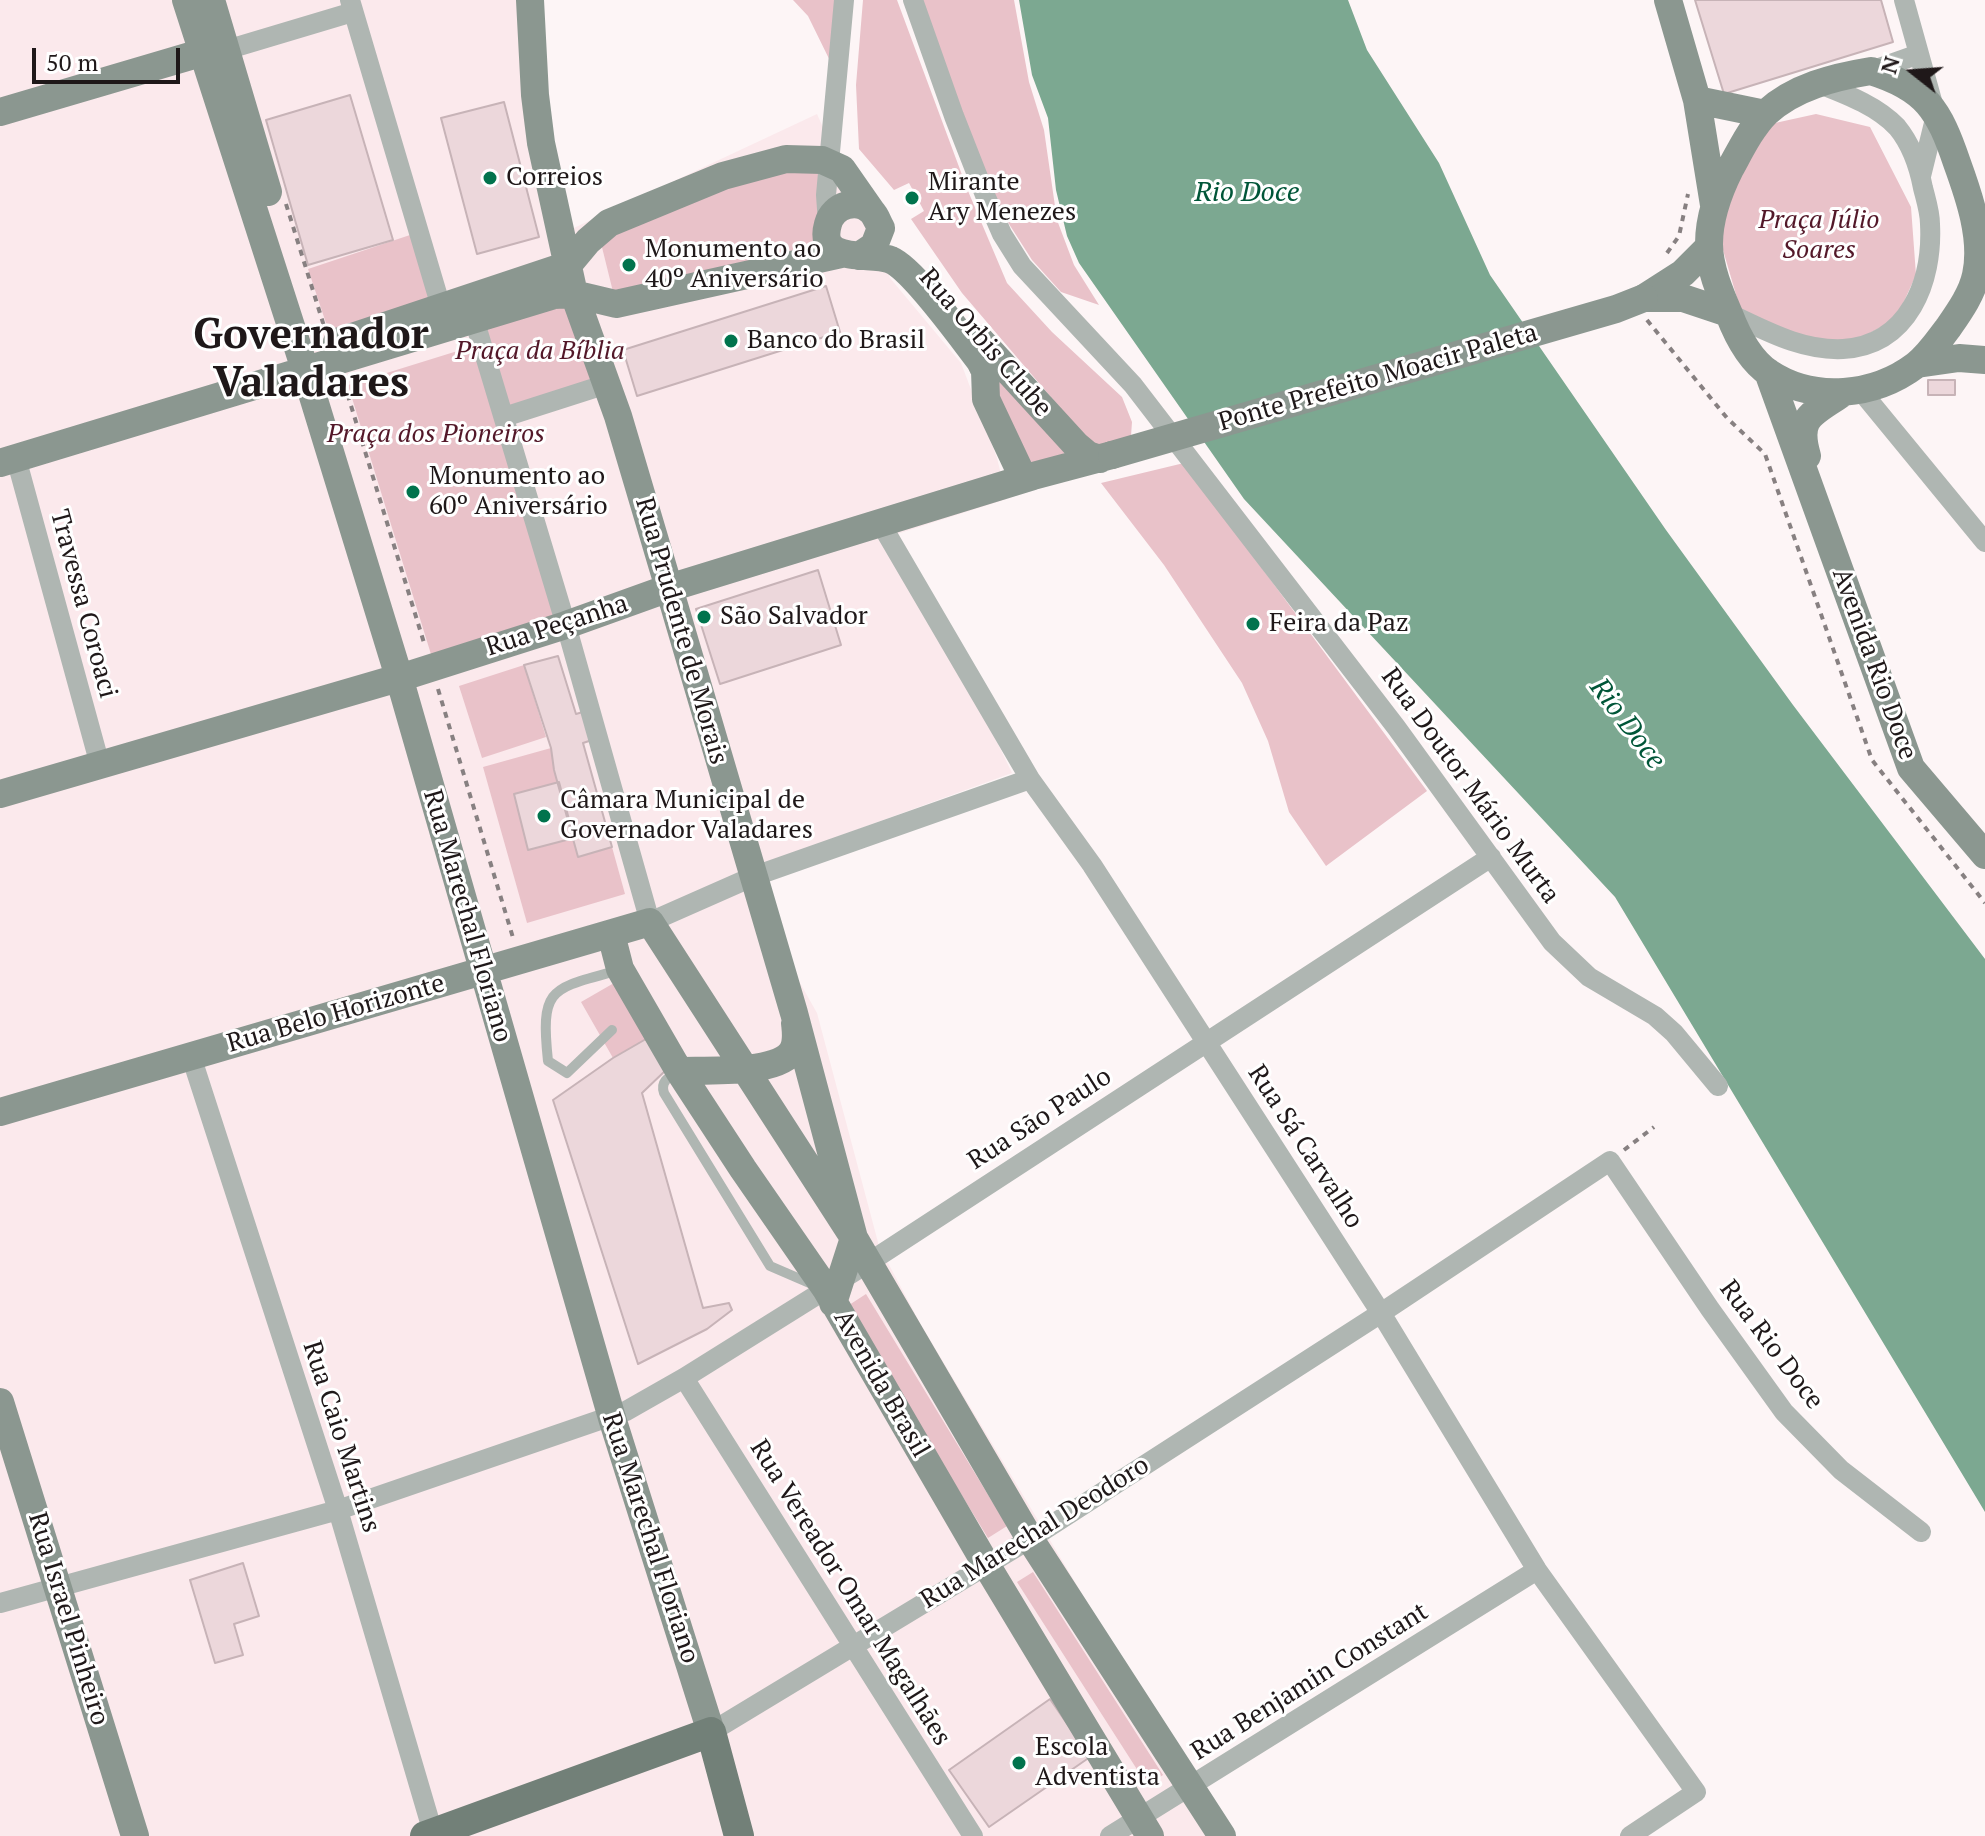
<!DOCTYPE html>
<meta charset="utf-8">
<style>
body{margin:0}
#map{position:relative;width:1985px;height:1836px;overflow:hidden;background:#fdf5f6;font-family:"PT Serif",serif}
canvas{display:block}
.north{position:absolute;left:1873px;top:32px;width:80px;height:80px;-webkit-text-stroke:6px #fff;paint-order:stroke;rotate:287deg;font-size:22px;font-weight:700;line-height:32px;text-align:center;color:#1f1819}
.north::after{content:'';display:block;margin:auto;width:28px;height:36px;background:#1f1819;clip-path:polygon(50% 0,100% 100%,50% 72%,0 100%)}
.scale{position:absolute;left:32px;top:48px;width:148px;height:36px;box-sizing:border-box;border:4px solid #1f1819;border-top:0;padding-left:10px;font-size:24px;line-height:28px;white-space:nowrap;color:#1f1819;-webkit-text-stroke:6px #fff;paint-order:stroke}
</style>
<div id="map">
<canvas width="1985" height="1836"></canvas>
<div class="north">N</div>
<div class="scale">50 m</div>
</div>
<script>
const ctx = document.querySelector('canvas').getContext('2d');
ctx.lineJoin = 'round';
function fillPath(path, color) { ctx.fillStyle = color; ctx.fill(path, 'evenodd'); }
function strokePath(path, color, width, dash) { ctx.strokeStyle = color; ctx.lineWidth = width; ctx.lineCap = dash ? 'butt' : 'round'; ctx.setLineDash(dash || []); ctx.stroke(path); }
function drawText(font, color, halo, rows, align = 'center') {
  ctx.font = font + ' "PT Serif",serif'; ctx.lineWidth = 6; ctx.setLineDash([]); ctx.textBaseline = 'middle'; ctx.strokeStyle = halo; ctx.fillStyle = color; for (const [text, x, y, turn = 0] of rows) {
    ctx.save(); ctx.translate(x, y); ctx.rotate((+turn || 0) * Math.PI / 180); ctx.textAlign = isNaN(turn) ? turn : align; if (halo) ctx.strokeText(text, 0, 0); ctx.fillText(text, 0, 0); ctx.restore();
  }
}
const built = new Path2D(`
 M 0,0 L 518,0 L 561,234 L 817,114 L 890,278 L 961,363 L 997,458 L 1007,499 L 897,534 L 1012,773 L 738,873 L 817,1013 L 879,1246 L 920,1323 L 1227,1836 L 0,1836 Z`);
const green = new Path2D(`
 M 793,0 L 842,0 L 836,73 L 808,16 Z
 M 863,0 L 897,0 L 968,191 L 1007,283 L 1052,332 L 1122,397 L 1132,422 L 1131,436 L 1098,445 L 1091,444 L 962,293 L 911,219 L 924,211 L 909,183 L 894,190 L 859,149 L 856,85 Z
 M 918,0 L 1014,0 L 1029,82 L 1044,130 L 1057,220 L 1074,265 L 1099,305 L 1061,292 L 1032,260 L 1002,213 Z
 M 1816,114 L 1870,127 L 1911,207 L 1916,275 L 1896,319 L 1855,341 L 1809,339 L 1742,315 L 1718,233 L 1746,157 L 1775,123 Z
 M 830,162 L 839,254 L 616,304 L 598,231 L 723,176 Z
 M 410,235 L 431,301 L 330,335 L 308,269 Z
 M 570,298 L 603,381 L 505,412 L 479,323 Z
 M 480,344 L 566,624 L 434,664 L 348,385 Z
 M 998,379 L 1074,447 L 1032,474 L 993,383 Z
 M 1184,463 L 1427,791 L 1326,866 L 1289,812 L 1268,741 L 1242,683 L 1164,565 L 1101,483 Z
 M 524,665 L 546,737 L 482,758 L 459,686 Z
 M 551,748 L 559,782 L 514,794 L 528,849 L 574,838 L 612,847 L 625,894 L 527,923 L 483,767 Z
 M 614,983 L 646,1039 L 613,1058 L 581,1002 Z
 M 866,1294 L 1007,1526 L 988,1538 L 846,1307 Z
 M 1033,1572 L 1163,1775 L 1147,1785 L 1017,1582 Z`);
const water = new Path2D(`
 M 1019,0 L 1348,0 L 1367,50 L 1439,163 L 1490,275 L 1666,530 L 1793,705 L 1985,959 L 1985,1512 L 1615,897 L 1244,499 L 1079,263 L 1067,236 L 1056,190 L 1048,118 L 1032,75 Z`);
const building = new Path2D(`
 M 1695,0 L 1881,0 L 1893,42 L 1724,94 Z
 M 350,95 L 393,240 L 308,265 L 266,120 Z
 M 504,102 L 539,237 L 477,254 L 441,118 Z
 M 826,286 L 840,332 L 637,396 L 623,350 Z
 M 1928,380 L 1955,380 L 1955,395 L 1928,395 Z
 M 818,570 L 841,645 L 720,684 L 696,609 Z
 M 558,656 L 576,714 L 586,711 L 595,739 L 583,743 L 612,847 L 578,857 L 554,770 L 551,748 L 524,665 Z
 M 559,782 L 574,838 L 528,850 L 514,794 Z
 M 646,1039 L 666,1070 L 642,1093 L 703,1308 L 729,1303 L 732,1310 L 707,1329 L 638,1364 L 553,1100 L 613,1058 Z
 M 243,1563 L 259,1616 L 234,1624 L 243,1655 L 215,1663 L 190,1580 Z
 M 1050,1699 L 1090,1757 L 989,1827 L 949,1770 Z`);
const path = new Path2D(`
 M 286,204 L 324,326
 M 1667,253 L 1679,236 L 1688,194
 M 1647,320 L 1727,418 L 1765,454 L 1872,760 L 1985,903
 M 344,383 L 425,646
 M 438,689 L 514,941
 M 1624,1150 L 1654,1127`);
const lane = new Path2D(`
 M 612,1030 L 567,1073 L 548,1061 C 540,986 551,989 619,970
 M 678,1072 C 669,1077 660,1081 664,1093 L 770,1266 L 814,1285`);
const street = new Path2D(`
 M 350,0 L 441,307
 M 913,0 L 954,116 L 985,195 L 1002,234 L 1022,266 L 1133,385 L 1396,727 L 1552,942 L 1589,977 L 1655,1016 L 1674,1033 L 1718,1086
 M 1904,0 L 1936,115 L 1921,176
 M 226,50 L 353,12
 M 1871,71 L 1919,54
 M 828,223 L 826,195 L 844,0
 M 1728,313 C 1765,330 1801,351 1843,349 C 1909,345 1933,281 1930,224 C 1930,212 1926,200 1923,188 C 1919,167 1911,144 1897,127 C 1876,105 1845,94 1817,83
 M 474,319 L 566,625 L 650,922 L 752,877 L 1030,779
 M 1861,391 L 1985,542
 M 504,417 L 607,384
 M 16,458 L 100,765
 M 881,524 L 1030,779 L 1092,865 L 1381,1313 L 1537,1570 L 1696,1792 L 1630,1836
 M 191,1056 L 338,1510 L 434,1836
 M 684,1378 L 973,1836
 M 0,1603 L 338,1510 L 626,1411 L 684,1378 L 868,1263 L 1491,857
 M 711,1732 L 1030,1539 L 1381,1313 L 1610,1161 L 1710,1309 L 1784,1412 L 1841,1470 L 1921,1532
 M 1110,1836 L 1537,1570`);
const secondary = new Path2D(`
 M 186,0 L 300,354 L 399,677 L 612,1418 L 711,1732
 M 211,0 L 268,192
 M 530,0 L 535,95 L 541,143 L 574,294 L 618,416 L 669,588 L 794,1013 L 854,1238 L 833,1303
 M 1668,0 L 1697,100 L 1714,205
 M 1871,71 C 1926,88 1939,110 1957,163 C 1969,196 1984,239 1976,275 C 1972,294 1959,312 1948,328 C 1938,341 1929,355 1916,365 C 1875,396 1814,403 1769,373 C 1750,360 1737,335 1729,314 C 1720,293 1709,267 1709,244 C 1709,217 1718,193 1730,169 C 1740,151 1751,128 1766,113 C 1794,87 1834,77 1871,71 Z
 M 1697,100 L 1765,114
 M 0,112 L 204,52
 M 859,256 L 874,246 L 881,228 C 878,223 876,216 872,212 C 858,197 833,205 828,224 C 816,266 873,251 891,260 C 914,270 962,338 980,361 L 985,371 L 986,399 L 1019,469
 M 568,265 L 588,241 L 609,223 L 723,176 L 786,159 L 822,160 L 842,169 L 872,212
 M 1644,298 L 1683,298 L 1728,313
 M 1644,298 L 1683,273 L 1709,247
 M 979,339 L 1076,445 L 1088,455 L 1100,459
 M 337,342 L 568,265
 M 1917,364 L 1959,358 L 1985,360
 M 1768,372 L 1911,768 L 1985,855
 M 1807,456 C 1796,417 1811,415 1841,394
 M 0,463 L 554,295 L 574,294 L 616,304 L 841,254
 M 0,794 L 412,674 L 566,625 L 669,588 L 1033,476 L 1112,455
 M 611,934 L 620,969 L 679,1071 L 743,1169 L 826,1289 L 987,1566 L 1150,1836
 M 679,1071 C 705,1070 774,1074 791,1053 C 798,1044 796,1033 795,1023
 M 0,1112 L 650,922 L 854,1238 L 1030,1539 L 1222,1836
 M 0,1402 L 135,1836`);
const primary = new Path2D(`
 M 425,1836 L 711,1732 L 739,1836`);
const secondaryBridge = new Path2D(`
 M 1112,455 L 1616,309 L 1644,298`);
const markers = [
 [490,178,8,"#01734d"],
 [912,198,8,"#01734d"],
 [629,265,8,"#01734d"],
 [731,341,8,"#01734d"],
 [413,492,8,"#01734d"],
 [704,617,8,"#01734d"],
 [1253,624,8,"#01734d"],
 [544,816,8,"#01734d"],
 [1019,1763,8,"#01734d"]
];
const poiNames = [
 ["Correios",506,178],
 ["Mirante",928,183],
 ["Ary Menezes",928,213],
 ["Monumento ao",645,250],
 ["40º Aniversário",645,280],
 ["Banco do Brasil",747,341],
 ["Monumento ao",429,477],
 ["60º Aniversário",429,507],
 ["São Salvador",720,617],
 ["Feira da Paz",1269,624],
 ["Câmara Municipal de",560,801],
 ["Governador Valadares",560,831],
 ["Escola",1035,1748],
 ["Adventista",1035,1778]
];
const parkNames = [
 ["Praça Júlio",1819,221],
 ["Soares",1819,251],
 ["Praça da Bíblia",540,352],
 ["Praça dos Pioneiros",436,435]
];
const streetNames = [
 ["Rua Orbis Clube",985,343,49],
 ["Ponte Prefeito Moacir Paleta",1378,378,-16],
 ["Travessa Coroaci",83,604,75],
 ["Rua Peçanha",557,626,-18],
 ["Rua Prudente de Morais",681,631,74],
 ["Avenida Rio Doce",1874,664,70],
 ["Rua Doutor Mário Murta",1470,786,54],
 ["Rua Marechal Floriano",467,916,74],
 ["Rua Belo Horizonte",336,1014,-16],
 ["Rua São Paulo",1040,1119,-33],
 ["Rua Sá Carvalho",1305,1147,57],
 ["Rua Rio Doce",1771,1345,53],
 ["Avenida Brasil",881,1384,60],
 ["Rua Caio Martins",341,1437,72],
 ["Rua Marechal Deodoro",1035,1533,-32],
 ["Rua Marechal Floriano",650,1538,72],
 ["Rua Vereador Omar Magalhães",850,1593,58],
 ["Rua Israel Pinheiro",68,1619,73],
 ["Rua Benjamin Constant",1310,1682,-32]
];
const waterNames = [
 ["Rio Doce",1247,193],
 ["Rio Doce",1627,724,53]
];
const townNames = [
 ["Governador",311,336],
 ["Valadares",311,384]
];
fillPath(built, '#fbe9ec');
fillPath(green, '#e9c2c9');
fillPath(water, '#7ca891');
fillPath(building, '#ecd7db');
strokePath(building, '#c7b3b7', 2);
strokePath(path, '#878081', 4, [6, 6]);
strokePath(lane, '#afb6b2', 10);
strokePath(street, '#afb6b2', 20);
strokePath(secondary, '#8b9790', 28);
strokePath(primary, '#728078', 30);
strokePath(secondaryBridge, '#8b9790', 28);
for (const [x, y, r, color] of markers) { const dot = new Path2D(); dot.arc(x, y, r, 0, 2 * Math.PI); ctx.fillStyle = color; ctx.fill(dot); strokePath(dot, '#fff', 3); }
drawText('26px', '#1f1819', '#fff', poiNames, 'left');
drawText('italic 26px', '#531829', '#fff', parkNames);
drawText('26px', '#1f1819', '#fff', streetNames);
drawText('italic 28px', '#005638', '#fff', waterNames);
drawText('bold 42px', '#1f1819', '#fff', townNames);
</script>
